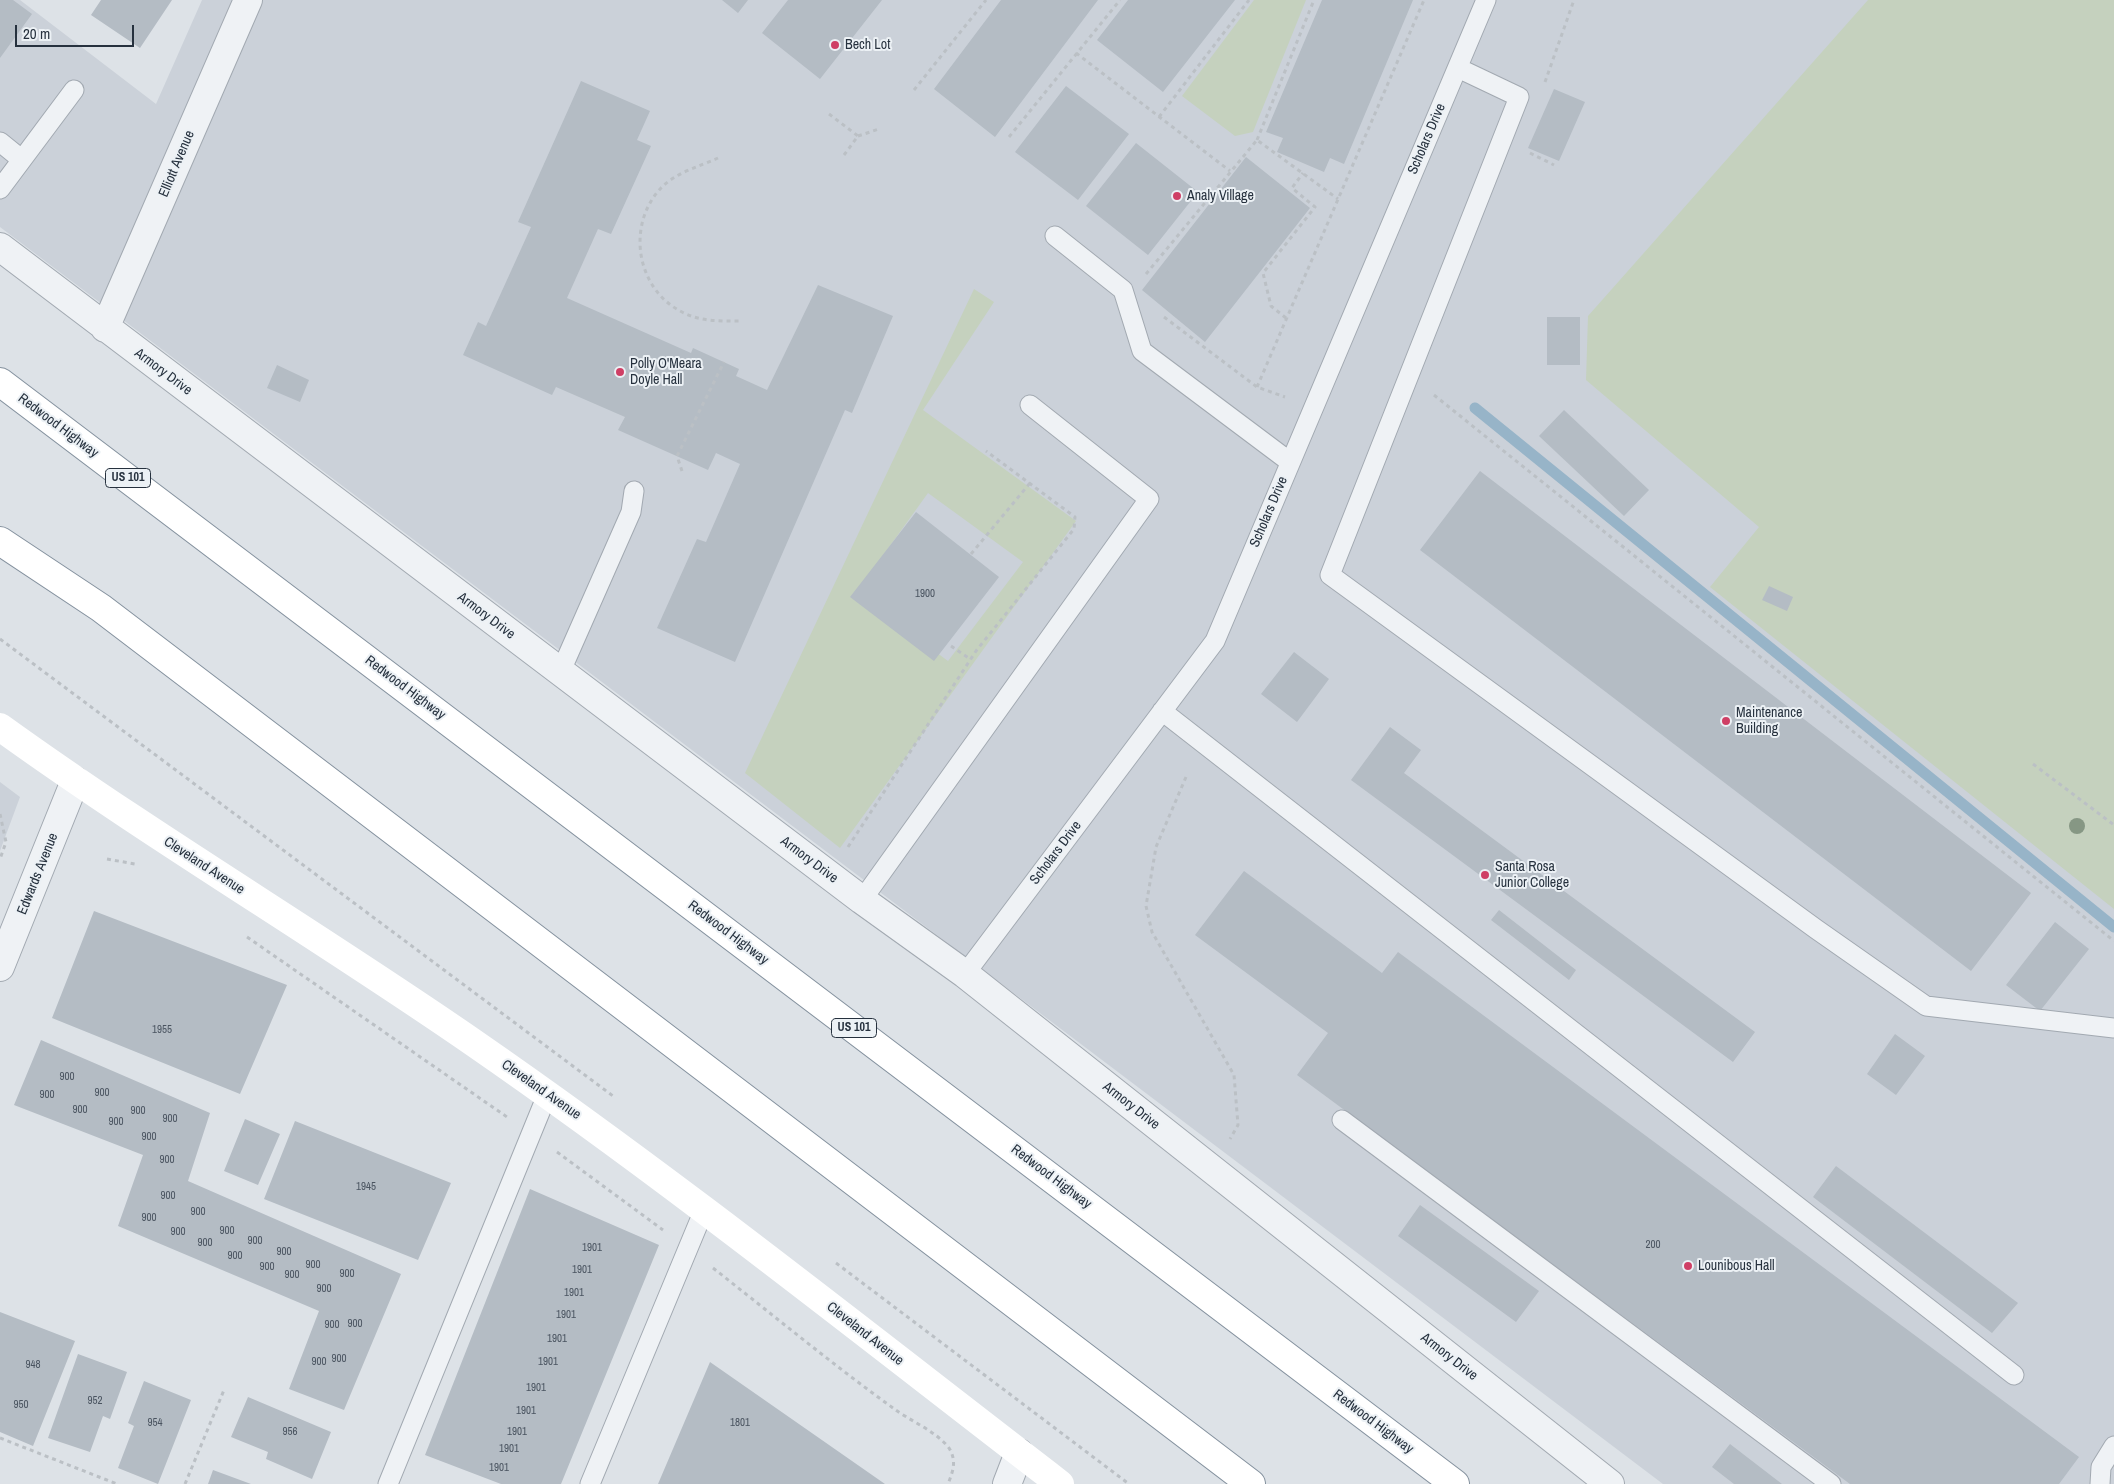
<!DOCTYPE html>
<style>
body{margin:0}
#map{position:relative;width:2114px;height:1484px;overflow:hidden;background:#dde2e7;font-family:"Archivo Narrow",sans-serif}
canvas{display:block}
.scale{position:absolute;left:15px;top:25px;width:119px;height:22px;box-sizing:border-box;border:2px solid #26313e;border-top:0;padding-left:6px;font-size:15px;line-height:18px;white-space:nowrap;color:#26313e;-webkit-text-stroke:4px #ecf1f5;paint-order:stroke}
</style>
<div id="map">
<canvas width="2114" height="1484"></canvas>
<div class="scale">20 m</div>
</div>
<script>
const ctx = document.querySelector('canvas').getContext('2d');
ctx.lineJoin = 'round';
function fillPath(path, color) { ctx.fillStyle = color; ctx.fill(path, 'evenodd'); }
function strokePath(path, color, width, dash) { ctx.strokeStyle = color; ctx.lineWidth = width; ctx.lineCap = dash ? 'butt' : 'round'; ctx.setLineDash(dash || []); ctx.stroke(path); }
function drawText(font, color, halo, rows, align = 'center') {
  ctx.font = font + ' "Archivo Narrow",sans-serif'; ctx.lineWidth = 4; ctx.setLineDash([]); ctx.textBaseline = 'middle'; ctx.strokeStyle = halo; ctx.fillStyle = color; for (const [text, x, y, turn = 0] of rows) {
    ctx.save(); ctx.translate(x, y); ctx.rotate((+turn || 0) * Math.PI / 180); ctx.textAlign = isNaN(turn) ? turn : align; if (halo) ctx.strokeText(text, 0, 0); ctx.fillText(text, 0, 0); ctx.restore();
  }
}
const built = new Path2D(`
 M 0,0 L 20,0 L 156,104 L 202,0 L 2114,0 L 2114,1484 L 1663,1484 L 0,227 Z
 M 0,782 L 20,797 L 0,851 Z`);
const green = new Path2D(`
 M 1254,0 L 1306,0 L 1253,132 L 1235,136 L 1182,96 Z
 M 1868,0 L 2114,0 L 2114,909 L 1710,587 L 1759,527 L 1586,380 L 1588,316 Z
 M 974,289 L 994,302 L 923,410 L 1076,521 L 840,848 L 745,773 ZM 928,493 L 1023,562 L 948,661 L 856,593 Z`);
const stream = new Path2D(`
 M 1475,408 L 2114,927`);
const building = new Path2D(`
 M 0,0 L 13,0 L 32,14 L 0,58 Z
 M 101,0 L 172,0 L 140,48 L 91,15 Z
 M 722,0 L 748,0 L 738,13 Z
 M 788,0 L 882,0 L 820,79 L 762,33 Z
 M 1001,0 L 1098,0 L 995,137 L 934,89 Z
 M 1128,0 L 1235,0 L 1163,92 L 1097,40 Z
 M 1322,0 L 1413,0 L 1344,164 L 1330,158 L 1324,172 L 1277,152 L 1283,138 L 1266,132 Z
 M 581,81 L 650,111 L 637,140 L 651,146 L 611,234 L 598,229 L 567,298 L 691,353 L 693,348 L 739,369 L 736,376 L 767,390 L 818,285 L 893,316 L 852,413 L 845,410 L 735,662 L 657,628 L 697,539 L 706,542 L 740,464 L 716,453 L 708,470 L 618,430 L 625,417 L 556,387 L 552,395 L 463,355 L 478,322 L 486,326 L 531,227 L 518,222 Z
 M 1066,86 L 1129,134 L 1078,200 L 1015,152 Z
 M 1554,89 L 1585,102 L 1559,161 L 1528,148 Z
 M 1136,143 L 1198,192 L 1148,255 L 1086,206 Z
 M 1246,157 L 1310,208 L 1205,342 L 1142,290 Z
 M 1547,317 L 1580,317 L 1580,365 L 1547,365 Z
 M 277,365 L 309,380 L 300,402 L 267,388 Z
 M 1564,410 L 1649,490 L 1624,516 L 1539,436 Z
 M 1480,471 L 2031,893 L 1971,971 L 1420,550 Z
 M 916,512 L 999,577 L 934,661 L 850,597 Z
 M 1769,586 L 1793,597 L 1787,611 L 1762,600 Z
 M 1294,652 L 1329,679 L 1297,722 L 1261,694 Z
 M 1390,727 L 1421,750 L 1404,773 L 1755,1032 L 1733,1062 L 1351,780 Z
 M 1244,871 L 1382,973 L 1398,952 L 2079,1457 L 2059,1484 L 1850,1484 L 1297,1075 L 1328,1033 L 1195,935 Z
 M 1499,910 L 1576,970 L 1569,980 L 1491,920 Z
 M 94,911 L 287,985 L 240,1094 L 52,1018 Z
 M 2055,922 L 2089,949 L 2040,1011 L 2006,985 Z
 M 1895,1034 L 1925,1056 L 1896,1095 L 1867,1074 Z
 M 41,1040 L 210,1113 L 188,1181 L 401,1274 L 344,1410 L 289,1389 L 319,1311 L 118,1226 L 143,1155 L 14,1105 Z
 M 245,1119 L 280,1134 L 258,1185 L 224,1171 Z
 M 295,1121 L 451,1183 L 418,1260 L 264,1199 Z
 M 1836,1166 L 2018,1303 L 1992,1333 L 1813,1197 Z
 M 530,1189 L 659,1245 L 561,1484 L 501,1484 L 425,1455 Z
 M 1420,1205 L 1539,1291 L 1516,1322 L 1398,1236 Z
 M 0,1312 L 75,1341 L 33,1446 L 0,1432 Z
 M 78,1354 L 127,1372 L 110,1419 L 103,1416 L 90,1452 L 48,1438 Z
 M 710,1362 L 885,1484 L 658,1484 Z
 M 144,1381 L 191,1400 L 158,1484 L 118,1468 L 134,1426 L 128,1423 Z
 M 248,1397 L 331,1432 L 312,1479 L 266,1459 L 268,1452 L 231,1437 Z
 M 1730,1444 L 1782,1484 L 1734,1484 L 1712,1467 Z
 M 213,1470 L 251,1484 L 208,1484 Z`);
const path = new Path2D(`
 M 1076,53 L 1230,171
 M 1545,82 L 1574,0
 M 914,90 L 986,0
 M 829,114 L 858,136 L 844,155
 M 1159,117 L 1249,0
 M 858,136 L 879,129
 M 1009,137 L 1120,0
 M 1257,140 L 1314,0
 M 1530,153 L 1554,165
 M 718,158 C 700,166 675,173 661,188 C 626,225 636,289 682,312 C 701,322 721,321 742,321
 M 1146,274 L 1257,140 L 1338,199
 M 1164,317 L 1257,387 L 1285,397
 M 1286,318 L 1271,306 L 1263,273 L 1315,207 L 1292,188 L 1303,173
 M 1257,387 L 1424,0
 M 1434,395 L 2114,941
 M 682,471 L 677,456 L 724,362
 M 971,554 L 1030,483
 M 0,639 L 613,1096
 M 951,646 L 970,659
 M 2033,764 L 2114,825
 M 1186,777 L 1156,847 L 1146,906 L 1152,932 L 1234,1075 L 1238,1125 L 1230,1139
 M 0,814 L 6,842 L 0,859
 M 848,847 L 976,651 L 1074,529 L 1075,517 L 986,451
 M 107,859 L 135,864
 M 247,937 L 507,1117
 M 557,1152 L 663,1230
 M 836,1263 L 1129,1484
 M 713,1268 C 773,1315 832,1364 893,1408 C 910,1421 936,1431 949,1448 C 957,1461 953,1471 948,1484
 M 0,1438 L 117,1484
 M 185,1484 L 224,1390`);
const lane = new Path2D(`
 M 1458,68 L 1519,97 L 1330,575 L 1816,929 L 1926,1006 L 2114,1028
 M 0,142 L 21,159
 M 0,189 L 74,90
 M 1055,236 L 1123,290 L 1142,351 L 1290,462
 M 560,673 L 631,512 L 634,491
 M 1162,711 L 2014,1375
 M 862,900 L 1149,499 L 1030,405
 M 965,974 L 1215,641 L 1486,0
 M 1342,1120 L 1831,1484
 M 388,1484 L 547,1095
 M 590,1484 L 704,1210
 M 2100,1484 L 2101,1467 L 2114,1446`);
const street = new Path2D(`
 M 0,247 L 862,900 L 965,974 L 1610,1484
 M 105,328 L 248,0
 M 0,967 L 75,781
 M 1007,1484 L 1019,1453`);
const secondary = new Path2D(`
 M 0,727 C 154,838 318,935 474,1043 C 675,1182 866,1335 1060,1484`);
const highway = new Path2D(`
 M 0,382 L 1455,1484
 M 0,541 L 101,608 L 1251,1484`);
const trees = [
 [2077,826]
];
const markers = [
 [835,45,5,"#cf3f65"],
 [1177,196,5,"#cf3f65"],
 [620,372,5,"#cf3f65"],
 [1726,721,5,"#cf3f65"],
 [1485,875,5,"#cf3f65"],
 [1688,1266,5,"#cf3f65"]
];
const numberNames = [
 ["1900",925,594],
 ["1955",162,1030],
 ["900",67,1077],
 ["900",102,1093],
 ["900",47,1095],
 ["900",80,1110],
 ["900",138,1111],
 ["900",170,1119],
 ["900",116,1122],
 ["900",149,1137],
 ["900",167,1160],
 ["1945",366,1187],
 ["900",168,1196],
 ["900",198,1212],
 ["900",149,1218],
 ["900",227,1231],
 ["900",178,1232],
 ["900",255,1241],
 ["900",205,1243],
 ["200",1653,1245],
 ["1901",592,1248],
 ["900",284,1252],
 ["900",235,1256],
 ["900",313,1265],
 ["900",267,1267],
 ["1901",582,1270],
 ["900",347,1274],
 ["900",292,1275],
 ["900",324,1289],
 ["1901",574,1293],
 ["1901",566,1315],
 ["900",355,1324],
 ["900",332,1325],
 ["1901",557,1339],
 ["900",339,1359],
 ["900",319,1362],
 ["1901",548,1362],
 ["948",33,1365],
 ["1901",536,1388],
 ["952",95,1401],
 ["950",21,1405],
 ["1901",526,1411],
 ["954",155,1423],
 ["1801",740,1423],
 ["956",290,1432],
 ["1901",517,1432],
 ["1901",509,1449],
 ["1901",499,1468]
];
const shields = [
 [128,478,45],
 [854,1028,45]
];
const shieldNames = [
 ["US 101",128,478],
 ["US 101",854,1028]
];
const poiNames = [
 ["Bech Lot",845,45],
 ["Analy Village",1187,196],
 ["Polly O'Meara",630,364],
 ["Doyle Hall",630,380],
 ["Maintenance",1736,713],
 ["Building",1736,729],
 ["Santa Rosa",1495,867],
 ["Junior College",1495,883],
 ["Lounibous Hall",1698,1266]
];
const streetNames = [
 ["Scholars Drive",1427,139,-67],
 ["Elliott Avenue",177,164,-67],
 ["Armory Drive",163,372,37],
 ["Redwood Highway",58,426,37],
 ["Scholars Drive",1269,512,-67],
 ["Armory Drive",486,616,37],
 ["Redwood Highway",405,688,37],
 ["Scholars Drive",1056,853,-53],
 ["Armory Drive",809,860,37],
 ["Cleveland Avenue",204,866,33],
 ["Edwards Avenue",38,874,-68],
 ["Redwood Highway",728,933,37],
 ["Cleveland Avenue",541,1090,35],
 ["Armory Drive",1131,1106,38],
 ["Redwood Highway",1051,1177,37],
 ["Cleveland Avenue",865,1334,38],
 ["Armory Drive",1449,1357,38],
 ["Redwood Highway",1373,1422,37]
];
fillPath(built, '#cbd1d9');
fillPath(green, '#c5d1be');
strokePath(stream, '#97b4c8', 11);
fillPath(building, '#b4bcc4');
strokePath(lane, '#a2a9b1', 21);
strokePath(street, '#a2a9b1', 30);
strokePath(highway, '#84919e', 30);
strokePath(path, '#bbc0c5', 3, [4, 4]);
strokePath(lane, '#eff2f5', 19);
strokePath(street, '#eff2f5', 28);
strokePath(secondary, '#fff', 28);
strokePath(highway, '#fff', 28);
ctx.fillStyle = '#869784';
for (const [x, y] of trees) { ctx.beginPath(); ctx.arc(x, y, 8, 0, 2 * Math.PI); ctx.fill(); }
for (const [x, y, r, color] of markers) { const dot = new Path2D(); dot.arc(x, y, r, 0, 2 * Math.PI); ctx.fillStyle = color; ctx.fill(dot); strokePath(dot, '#ecf1f5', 2); }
drawText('11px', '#4a5460', null, numberNames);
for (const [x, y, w] of shields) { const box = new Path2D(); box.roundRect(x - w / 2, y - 9.5, w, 19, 4); ctx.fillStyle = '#ecf1f5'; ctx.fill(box); strokePath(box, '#26313e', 1); }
drawText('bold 12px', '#26313e', null, shieldNames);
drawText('14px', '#26313e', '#ecf1f5', poiNames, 'left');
drawText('14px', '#26313e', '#ecf1f5', streetNames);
</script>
